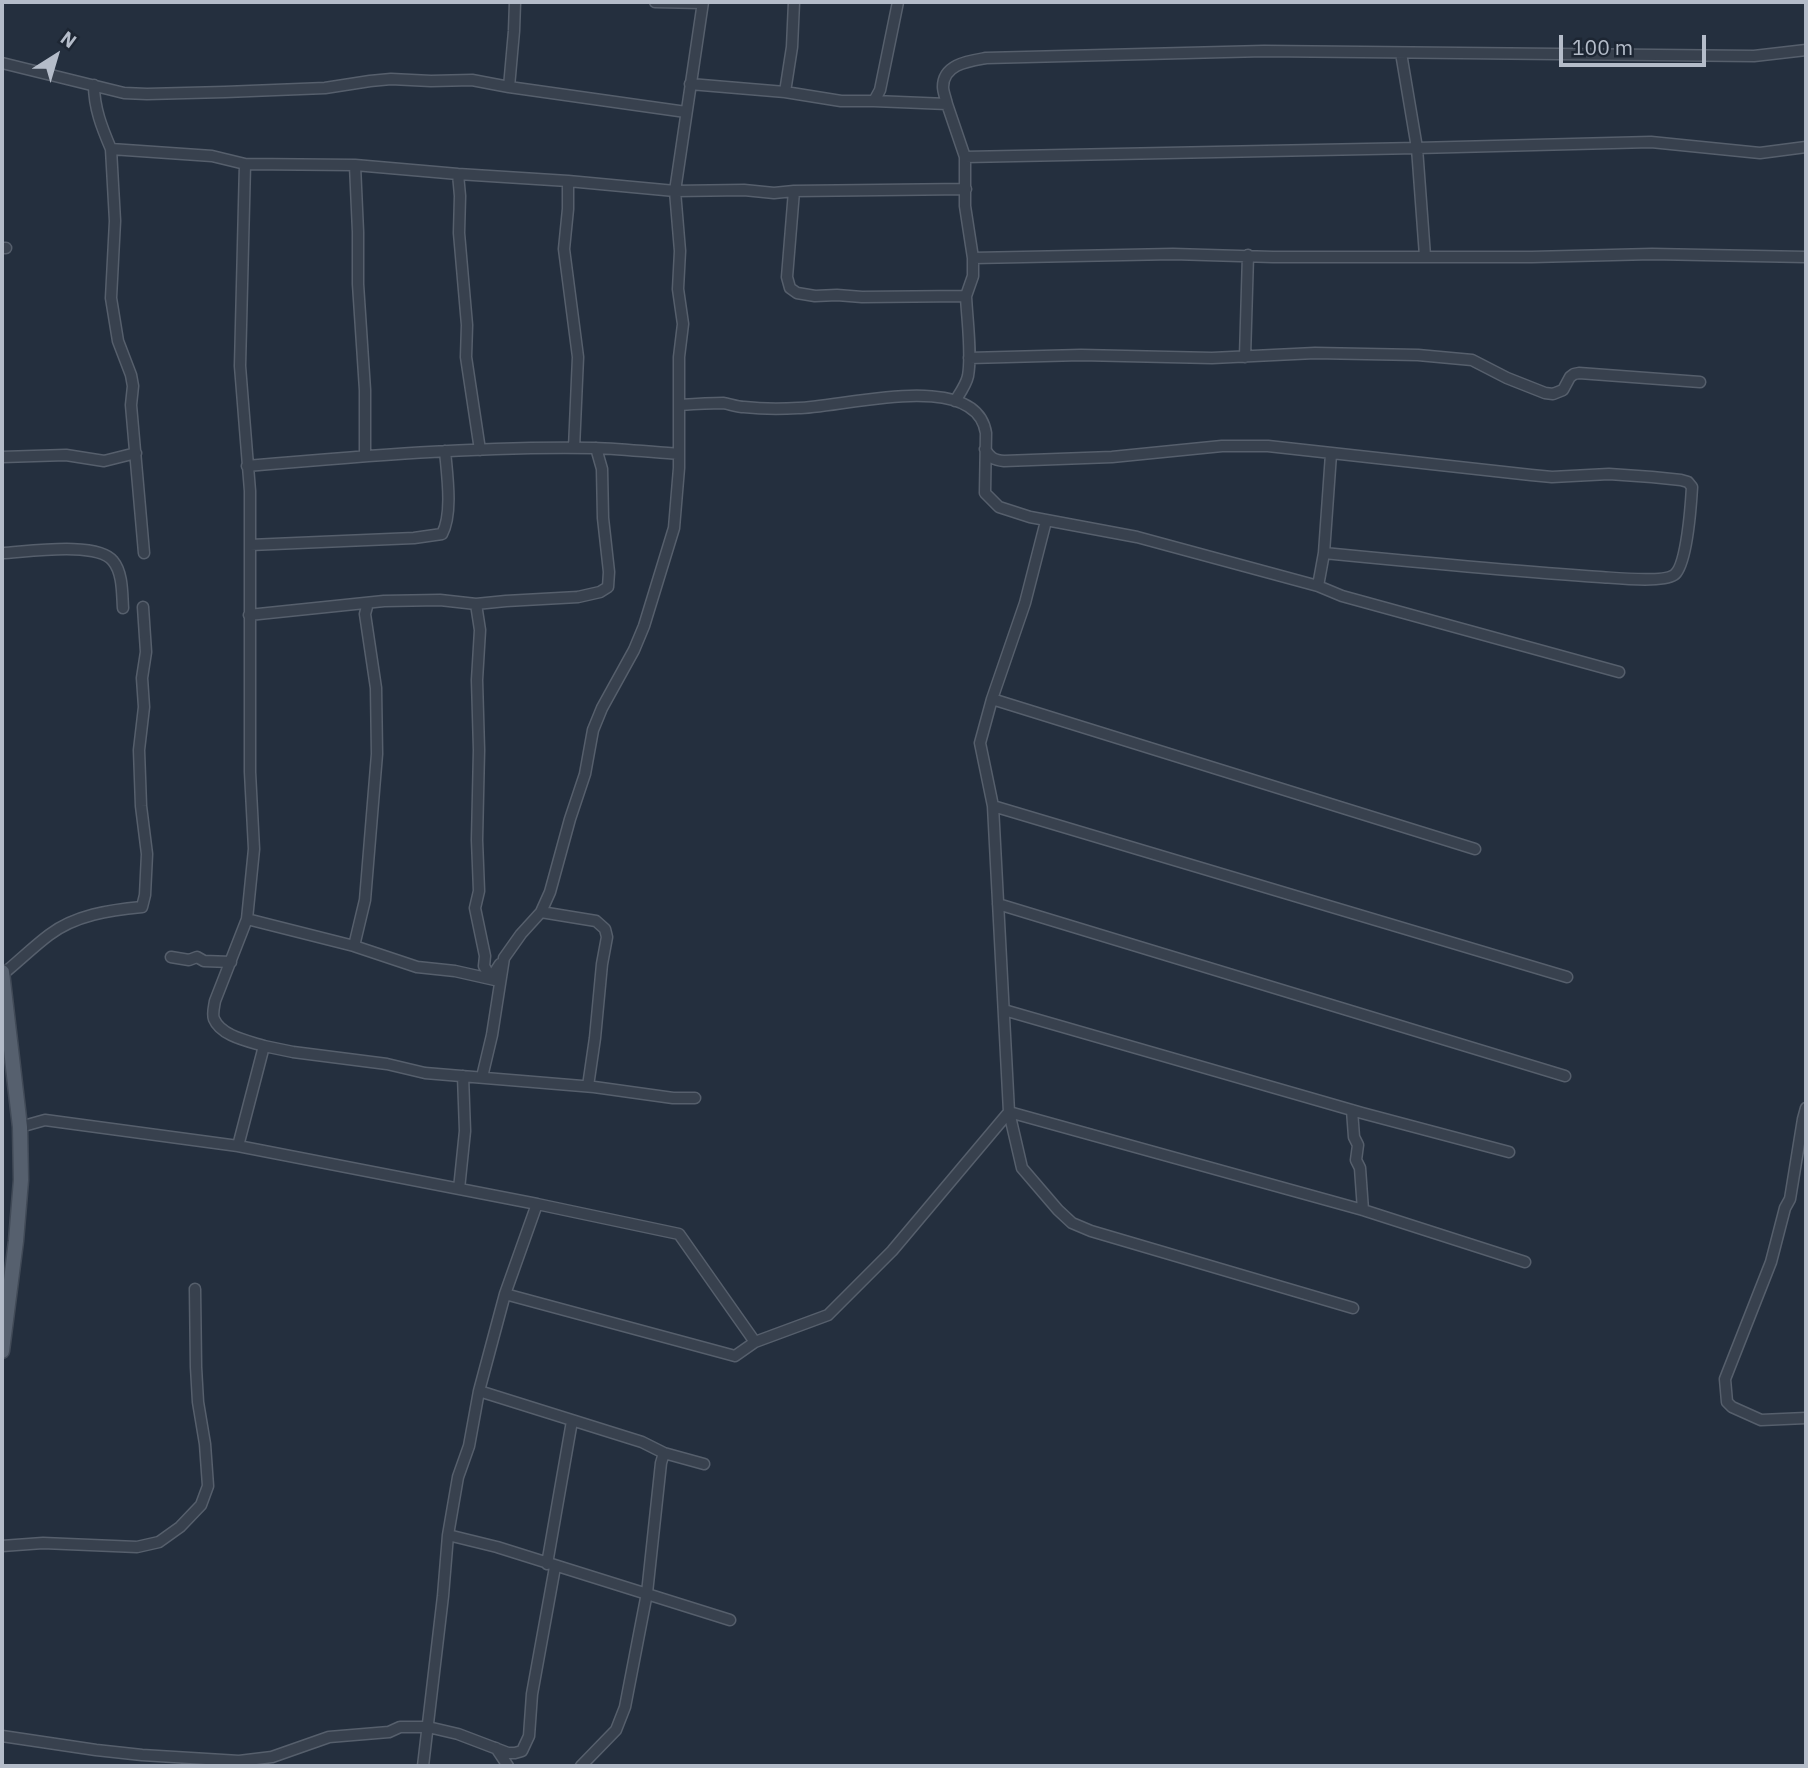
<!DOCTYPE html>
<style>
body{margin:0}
#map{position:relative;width:1808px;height:1768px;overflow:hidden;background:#242f3e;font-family:"IBM Plex Sans",sans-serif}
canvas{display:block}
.frame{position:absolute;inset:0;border:4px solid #b4bcc9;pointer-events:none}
.north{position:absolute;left:21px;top:21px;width:70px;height:70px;-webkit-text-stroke:5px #1d2633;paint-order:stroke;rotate:37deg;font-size:19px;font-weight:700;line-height:28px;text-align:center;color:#b4bcc9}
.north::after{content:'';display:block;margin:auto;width:24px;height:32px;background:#b4bcc9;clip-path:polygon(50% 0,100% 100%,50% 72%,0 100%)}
.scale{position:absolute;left:1559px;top:35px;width:147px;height:32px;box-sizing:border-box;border:4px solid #b4bcc9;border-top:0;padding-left:9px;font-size:21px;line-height:24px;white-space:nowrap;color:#b4bcc9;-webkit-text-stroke:5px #1d2633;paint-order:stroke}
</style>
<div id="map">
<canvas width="1808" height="1768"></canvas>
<div class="frame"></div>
<div class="north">N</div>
<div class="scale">100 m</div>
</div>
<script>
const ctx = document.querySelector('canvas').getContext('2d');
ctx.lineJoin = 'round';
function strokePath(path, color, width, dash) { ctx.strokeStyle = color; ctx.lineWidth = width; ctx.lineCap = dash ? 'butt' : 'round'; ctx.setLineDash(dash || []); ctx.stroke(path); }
const minor = new Path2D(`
 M 655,2 L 702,3
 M 1401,53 L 1417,148 L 1425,256
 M 2,63 L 124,93 L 147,94 L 225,92 L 325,88 L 370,81 L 391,79 L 431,81 L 472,80 L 509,87 L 514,31 L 515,2
 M 690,84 L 785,92 L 841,101 L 874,101 L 947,104 L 965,157 L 965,206 L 973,258 L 973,276 L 966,296
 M 94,85 C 94,108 102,128 111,149 L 212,156 L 245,164
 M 509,87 L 686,112
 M 785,92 L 792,47 L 794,2
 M 874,101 L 880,90 L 898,2
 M 947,104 C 946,99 943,92 943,87 C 943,64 969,61 986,58 L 1264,51 L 1754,56 L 1806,50
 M 111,149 L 115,221 L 111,298 L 118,341 L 131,375 L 133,386 L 131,405 L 144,553
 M 965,157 L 1417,148 L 1651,142 L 1760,153 L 1806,147
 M 355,165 L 358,232 L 358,284 L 365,390 L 365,456
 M 458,174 L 460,196 L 459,233 L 467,325 L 466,357 L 480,450
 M 568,181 L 568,209 L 564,249 L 578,357 L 574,448
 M 794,191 L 966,189
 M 2,248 L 6,248
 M 973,258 L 1173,254 L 1273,257 L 1532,257 L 1652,254 L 1806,257
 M 1245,357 L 1248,255
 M 969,358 L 1081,355 L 1212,358 L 1315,353 L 1418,355 L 1472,360 L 1507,378 L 1545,393 L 1553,394 L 1563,390 L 1570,377 L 1574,374 L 1579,373 L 1700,382
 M 680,405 C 694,404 709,403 723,403 C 730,404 737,407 744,407 C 762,409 781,409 798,408 C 841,408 976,368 986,433 L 985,493 L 999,507 L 1030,517 L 1137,537 L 1318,586 L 1342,596 L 1619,672
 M 985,449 C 990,458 994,460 1004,461 L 1112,457 L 1222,446 L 1268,446 L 1531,475 L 1552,477 L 1609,474 L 1652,477 L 1681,480 L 1688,482 L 1692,487 C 1691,504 1687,566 1674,575 C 1662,583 1616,578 1600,577 C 1508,571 1416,562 1324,553
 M 2,457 L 66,455 L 104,461 L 136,453
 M 247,466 C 362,456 478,446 594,448 C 622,449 651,452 679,454
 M 1046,521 L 1025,603 L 992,699 L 980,743 L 993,806 L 1009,1112 L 1022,1168 L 1058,1210 L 1072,1223 L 1091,1231 L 1353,1308
 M 250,545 L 414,538 L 442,534 C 453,514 447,474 445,451
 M 2,553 C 26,552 98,541 113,561 C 123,573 122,594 123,608
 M 1318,586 L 1324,553 L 1331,454
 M 476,604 L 480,630 L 477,680 L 479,750 L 477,840 L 479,891 L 475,908 L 485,956 L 484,966 L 491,978 L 500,964
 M 249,615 L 384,601 L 440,600 L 476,604 L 506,601 L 578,597 L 600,592 L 608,587 L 609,572 L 603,518 L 602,469 L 596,448
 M 992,699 L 1475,849
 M 993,806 L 1567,977
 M 998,904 L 1565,1076
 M 541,912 L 596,921 L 605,929 L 607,937 L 602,964 L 595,1038 L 588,1086
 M 247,919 L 354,946 L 417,967 L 455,971 L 495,980
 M 354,946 L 365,900 L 377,754 L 376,688 L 365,614 L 368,603
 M 171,957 L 189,960 L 197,957 L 204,961 L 231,962
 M 3,974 C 18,962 33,947 49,935 C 75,915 110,910 142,907 L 145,895 L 147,854 L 141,806 L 139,750 L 144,707 L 142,678 L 146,652 L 143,607
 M 1004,1010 L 1362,1113 L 1509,1152
 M 264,1046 L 293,1052 L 387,1064 L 425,1073 L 594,1087 L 673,1098 L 695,1098
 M 482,1077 L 492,1035 L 504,958 L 521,934 L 541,912 L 550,892 L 570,819 L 585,774 L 593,730 L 602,708 L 634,650 L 644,626 L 674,528 L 679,468 L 679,357 L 683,324 L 678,289 L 680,251 L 675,191 L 703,2
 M 1806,1108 L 1803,1119 L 1790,1199 L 1785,1208 L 1771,1262 L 1725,1379 L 1727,1402 L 1732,1407 L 1761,1420 L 1806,1418
 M 1352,1110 L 1354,1137 L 1358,1145 L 1356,1160 L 1360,1168 L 1363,1210
 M 1009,1112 L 1363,1210 L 1525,1262
 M 20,1127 L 45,1120 L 238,1146 L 537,1204 L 505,1294 L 479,1391 L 469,1446 L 458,1477 L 448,1535 L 443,1596 L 423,1766
 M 238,1146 L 264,1046 C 248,1041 221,1036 214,1019 C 212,1014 214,1007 215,1001 L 247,919 L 254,849 L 250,772 L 250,491 L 240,366 L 245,164 L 355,165 L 458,174 L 568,181 L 675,191 L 744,190 L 774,193 L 794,191 L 787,277 L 790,288 L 797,293 L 815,296 L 837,295 L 862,297 L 966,296 C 967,319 972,353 968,376 C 966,385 960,393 955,401
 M 459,1189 L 465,1131 L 463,1076
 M 537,1204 L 679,1234 L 755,1342
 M 505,1294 L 735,1356 L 755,1342 L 828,1315 L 892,1251 L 1009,1112
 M 479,1391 L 642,1442 L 664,1453 L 661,1463 L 647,1593 L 625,1707 L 616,1730 L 581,1766
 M 664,1453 L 704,1464
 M 448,1535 L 497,1547 L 730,1620
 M 2,1546 L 43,1543 L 137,1547 L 159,1542 L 180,1527 L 201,1505 L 208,1486 L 205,1444 L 198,1402 L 196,1367 L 195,1289
 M 547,1564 L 572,1421
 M 2,1736 L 96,1750 L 142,1755 L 239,1761 L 272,1757 L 329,1737 L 389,1732 L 400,1727 L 428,1727 L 458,1734 L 508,1753 L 515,1753 L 522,1751 L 529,1736 L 532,1694 L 555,1567
 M 496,1748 L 508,1766`);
const major = new Path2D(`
 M 2,972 L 20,1127 L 21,1180 L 16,1241 L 2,1351`);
strokePath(minor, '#565f6c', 13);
strokePath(major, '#414a57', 17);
strokePath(minor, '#38414e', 10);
strokePath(major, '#56606e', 14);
</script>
